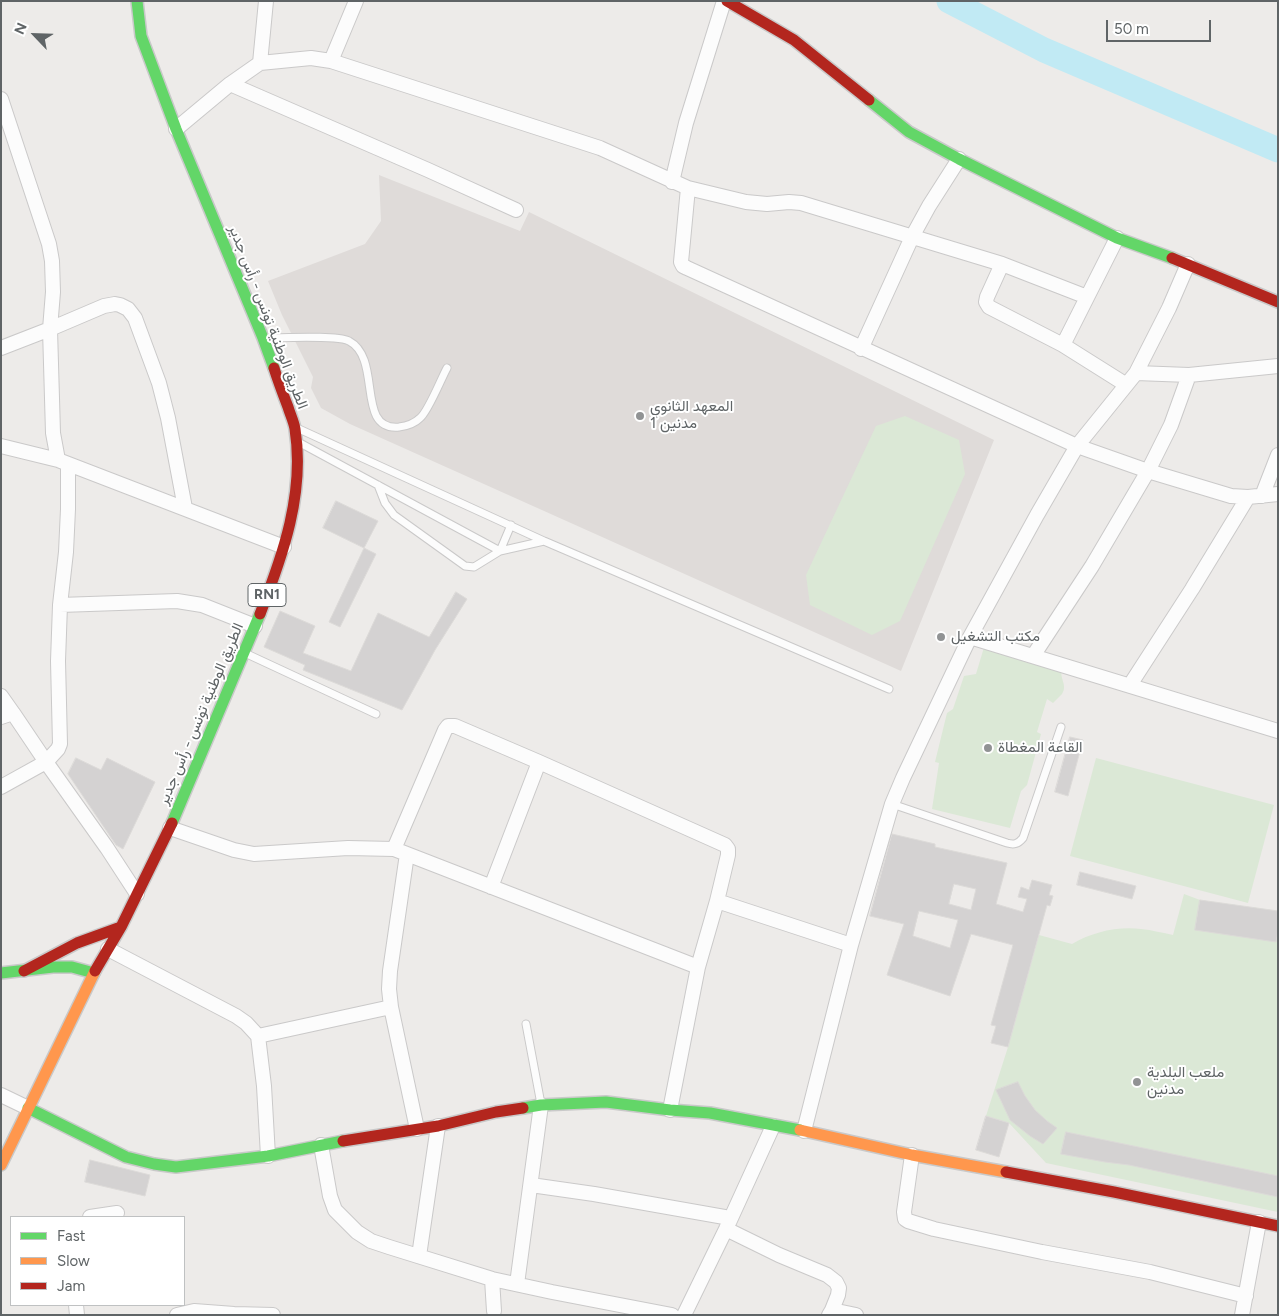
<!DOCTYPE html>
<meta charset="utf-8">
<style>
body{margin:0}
#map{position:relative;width:1279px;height:1316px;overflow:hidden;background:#edebe9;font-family:Figtree,sans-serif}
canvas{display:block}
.frame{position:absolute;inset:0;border:2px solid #5f6466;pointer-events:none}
.legend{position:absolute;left:10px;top:1216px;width:175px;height:90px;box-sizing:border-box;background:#fff;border:1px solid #bfc1c2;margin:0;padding:6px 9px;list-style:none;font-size:15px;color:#5f6466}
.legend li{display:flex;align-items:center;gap:10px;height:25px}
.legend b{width:25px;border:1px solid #bfc1c2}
.north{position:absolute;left:10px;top:10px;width:50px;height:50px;-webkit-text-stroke:4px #fff;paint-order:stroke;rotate:294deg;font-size:14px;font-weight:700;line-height:20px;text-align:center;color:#5f6466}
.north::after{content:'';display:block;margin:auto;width:18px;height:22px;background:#5f6466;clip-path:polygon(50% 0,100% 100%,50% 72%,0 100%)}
.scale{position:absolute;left:1106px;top:20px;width:105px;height:22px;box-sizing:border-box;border:2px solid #5f6466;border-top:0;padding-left:6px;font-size:15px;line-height:18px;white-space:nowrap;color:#5f6466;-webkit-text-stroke:4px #fff;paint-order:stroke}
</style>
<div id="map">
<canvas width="1279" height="1316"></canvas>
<div class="frame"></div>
<ul class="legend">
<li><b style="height:6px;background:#63d668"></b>Fast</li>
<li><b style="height:6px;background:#ff974d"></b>Slow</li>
<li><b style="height:6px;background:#b3261e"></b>Jam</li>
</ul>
<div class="north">N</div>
<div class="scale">50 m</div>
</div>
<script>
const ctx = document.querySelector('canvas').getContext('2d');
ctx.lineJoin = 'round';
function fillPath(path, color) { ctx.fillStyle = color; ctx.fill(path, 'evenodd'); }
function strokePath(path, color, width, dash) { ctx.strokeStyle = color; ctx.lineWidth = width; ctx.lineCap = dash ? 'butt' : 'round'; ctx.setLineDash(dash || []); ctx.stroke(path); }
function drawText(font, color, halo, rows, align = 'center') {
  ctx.font = font + ' Figtree,Vazirmatn,sans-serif'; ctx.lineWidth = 4; ctx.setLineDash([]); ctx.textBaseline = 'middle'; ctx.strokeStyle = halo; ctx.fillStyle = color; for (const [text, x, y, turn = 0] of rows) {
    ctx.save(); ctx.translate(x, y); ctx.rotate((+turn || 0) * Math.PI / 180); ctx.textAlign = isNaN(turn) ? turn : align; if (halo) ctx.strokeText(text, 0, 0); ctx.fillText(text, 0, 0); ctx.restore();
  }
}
const education = new Path2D(`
 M 379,175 L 520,231 L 529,212 L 994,440 L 901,671 L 350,424 L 321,408 L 311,388 L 313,377 L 282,315 L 268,281 L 365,244 L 381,221 Z`);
const green = new Path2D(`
 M 905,416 L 959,440 L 965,474 L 900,621 L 872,635 L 810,605 L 806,575 L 876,426 Z
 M 985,644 L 1062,670 C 1059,678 1068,685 1062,694 C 1059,697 1056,700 1053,703 L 1047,699 L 1037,732 L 1041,734 L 1027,785 L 1021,791 L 1010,828 L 932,809 L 939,763 L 935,762 L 947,713 L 953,709 L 964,676 L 976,674 Z
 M 1096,758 L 1274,805 L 1248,903 L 1070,856 Z
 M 1184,894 L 1200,900 L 1278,911 L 1278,1212 L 1046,1163 L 1009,1123 L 986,1116 L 1008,1047 L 1039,935 L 1072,944 C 1092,932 1118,926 1141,929 C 1152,930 1163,933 1173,935 Z`);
const river = new Path2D(`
 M 949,1 L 1044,50 L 1278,150`);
const building = new Path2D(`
 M 336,501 L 378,521 L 364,548 L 376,554 L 340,627 L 329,622 L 364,548 L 323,528 Z
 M 456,592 L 467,599 L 435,650 L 402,710 L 303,670 L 305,665 L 264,647 L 280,611 L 315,626 L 303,653 L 351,671 L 378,613 L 429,637 Z
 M 1070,737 L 1083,740 L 1068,796 L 1055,792 Z
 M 76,758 L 101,770 L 107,758 L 155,782 L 123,849 L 116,845 L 68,774 Z
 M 892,834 L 935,844 L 935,847 L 1007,863 L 996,904 L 1023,912 L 1027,899 L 1018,897 L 1021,887 L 1029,890 L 1032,880 L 1052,885 L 1049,895 L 1053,896 L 1050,906 L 1047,905 L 1008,1047 L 991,1043 L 996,1026 L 991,1025 L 1013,945 L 971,934 L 950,996 L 887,975 L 904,924 L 870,916 ZM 954,884 L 976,889 L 971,910 L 949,904 ZM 919,911 L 958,920 L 950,948 L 913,936 Z
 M 1080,872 L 1136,886 L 1132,899 L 1077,885 Z
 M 1200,900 L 1278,911 L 1278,931 L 1276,942 L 1195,930 Z
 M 1018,1082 L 1025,1096 L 1035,1110 L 1047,1121 L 1057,1128 L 1043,1144 L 1030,1136 L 1010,1120 L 996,1090 Z
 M 986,1116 L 1009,1123 L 999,1157 L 976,1150 Z
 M 1066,1132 L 1278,1176 L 1278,1197 L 1129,1165 L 1105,1162 L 1061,1154 Z
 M 90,1160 L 150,1175 L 145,1196 L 85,1182 Z`);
const lane = new Path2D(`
 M 266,338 C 283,338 336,335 349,341 C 383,359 355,431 399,427 C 407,426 414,424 420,418 C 428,412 441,379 447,368
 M 299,429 L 544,541 L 889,689
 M 300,443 L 500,551
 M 378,485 L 385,503 L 394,515 L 465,566 L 474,567 L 500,551 L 544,541
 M 500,551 L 511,525
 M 247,654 L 376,714
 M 892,804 L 1007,843 C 1014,845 1018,844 1023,838 L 1061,727
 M 526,1024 L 541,1104`);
const street = new Path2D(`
 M 331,61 L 356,1
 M 260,63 L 266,1
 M 230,84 L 260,63 L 311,58 L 331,61 L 600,148 L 688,188 L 746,202 L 767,204 L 789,202 L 801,203 L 1002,264 L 1087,297
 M 1,99 L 49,244 L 52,261 L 53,292 L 50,329 L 53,433 L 58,460
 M 176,129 L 230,84 L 428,170 L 516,210
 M 672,182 L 686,123 L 724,1
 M 688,188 L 681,262 L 683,266 L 687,268 L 1077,446 L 1148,471 L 1231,496 L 1248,497 L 1278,494
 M 1002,264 L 987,297 L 986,302 L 989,307 L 1063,345 L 1125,384
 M 1063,345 L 1117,238
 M 1,348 L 50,329 L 104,306 L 115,304 L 120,305 L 128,309 L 135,318 L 159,383 L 168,418 L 185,508
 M 861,349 L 912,237 L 929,206 L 959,159
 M 1136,373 L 1189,375 L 1278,366
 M 1,446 L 58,460 L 284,547
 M 1262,496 L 1278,455
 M 60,605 L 177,601 L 202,605 L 255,626
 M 970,637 L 1278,731
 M 1033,656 L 1092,566 L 1148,471 L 1171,425 L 1189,375
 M 1130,685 L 1192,589 L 1248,497
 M 1,696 L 13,713
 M 1,717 L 13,713 L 46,762 L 58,749 L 60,744 L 58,661 L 60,605 L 66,552 L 68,509 L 68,465
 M 1,787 L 46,762 L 107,848 L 137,894
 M 170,828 L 234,850 L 254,854 L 348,848 L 394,849 L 698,967 L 670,1110
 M 394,849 L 445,730 L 448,726 L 455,726 L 539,762 L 725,845 L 728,849 L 728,855 L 717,901
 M 407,854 L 390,971 L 389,989 L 391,1007 L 417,1129
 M 491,887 L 539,762
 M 108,949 L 236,1016 L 246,1023 L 258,1036 L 264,1086 L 268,1156
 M 698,967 L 717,901 L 851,945
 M 258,1036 L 391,1007
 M 1,1095 L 28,1108
 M 804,1131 L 851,945 L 892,804 L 903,778 L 970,637 L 1037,515 L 1077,446 L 1136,373 L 1169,308 L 1188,264
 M 321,1145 L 330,1196 L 335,1210 L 357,1232 L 371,1241 L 389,1247 L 492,1279 L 552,1292 L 672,1315
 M 912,1155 L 904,1212 L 905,1219 L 908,1221 L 934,1229 L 1042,1252 L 1150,1272 L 1246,1296
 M 531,1185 L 594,1194 L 730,1218
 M 90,1217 L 117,1213
 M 726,1229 L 779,1255 L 827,1275 L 836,1282 L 839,1288 L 838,1295 L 832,1310
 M 419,1256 L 438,1126
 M 492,1279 L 494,1311
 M 517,1284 L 541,1105
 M 76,1305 L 77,1315
 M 177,1315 L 194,1311 L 234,1314 L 273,1315
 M 684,1315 L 726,1229 L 773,1126
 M 829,1315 L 832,1310 L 856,1315
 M 1242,1315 L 1259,1222`);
const fast = new Path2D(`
 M 137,1 L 141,36 L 176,129 L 263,338 L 274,368
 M 869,100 L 909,132 L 959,159 L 1117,238 L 1172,258
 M 172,823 L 260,614
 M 1,973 L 53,967 L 72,967 L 94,973
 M 28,1108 L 126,1157 L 154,1164 L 176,1167 L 268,1156 L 343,1141
 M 523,1108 L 541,1105 L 606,1102 L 670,1110 L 710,1113 L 800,1130`);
const slow = new Path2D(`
 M 800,1130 L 912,1155 L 1006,1172
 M 1,1165 L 95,971`);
const jam = new Path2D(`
 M 727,1 L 794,40 L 869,100
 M 1172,258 L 1278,302
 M 260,614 C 283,555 305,493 295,429 C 294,422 290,414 288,407 C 283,394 278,381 274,368
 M 24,971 L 77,943 L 121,927
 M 95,971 L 121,927 L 172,823
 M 343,1141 L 438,1126 L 496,1112 L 523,1108
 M 1006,1172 L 1114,1192 L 1278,1226`);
const markers = [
 [640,416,5,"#919394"],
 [941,637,5,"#919394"],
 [988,748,5,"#919394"],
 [1137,1082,5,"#919394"]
];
const shields = [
 [267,595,38]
];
const shieldNames = [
 ["RN1",267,595]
];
const streetNames = [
 ["الطريق الوطنية تونس - رأس جدير",268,317,69],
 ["الطريق الوطنية تونس - رأس جدير",201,714,-67]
];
const poiNames = [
 ["المعهد الثانوي",650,407],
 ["مدنين 1",650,424],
 ["مكتب التشغيل",951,637],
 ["القاعة المغطاة",998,748],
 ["ملعب البلدية",1147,1073],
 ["مدنين",1147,1090]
];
fillPath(education, '#dfdbd9');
fillPath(green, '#dbe8d6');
strokePath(river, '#c1eaf4', 25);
fillPath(building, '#d4d2d2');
strokePath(building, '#dcdad8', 1);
strokePath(lane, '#cac9c9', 9);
strokePath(street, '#cac9c9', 16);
strokePath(fast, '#c9c9c9', 14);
strokePath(slow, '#c9c9c9', 14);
strokePath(jam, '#c9c9c9', 14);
strokePath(lane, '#fcfcfc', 7);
strokePath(street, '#fcfcfc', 14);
strokePath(fast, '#63d668', 11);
strokePath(slow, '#ff974d', 11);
strokePath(jam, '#b3261e', 11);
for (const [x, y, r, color] of markers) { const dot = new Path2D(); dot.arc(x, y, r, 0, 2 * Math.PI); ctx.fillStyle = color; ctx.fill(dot); strokePath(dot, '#fff', 2); }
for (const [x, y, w] of shields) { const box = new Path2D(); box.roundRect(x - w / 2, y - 11.5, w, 23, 4); ctx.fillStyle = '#fff'; ctx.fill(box); strokePath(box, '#5f6466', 1); }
drawText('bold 14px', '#5f6466', null, shieldNames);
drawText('15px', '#5f6466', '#fff', streetNames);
drawText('15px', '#5f6466', '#fff', poiNames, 'left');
</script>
